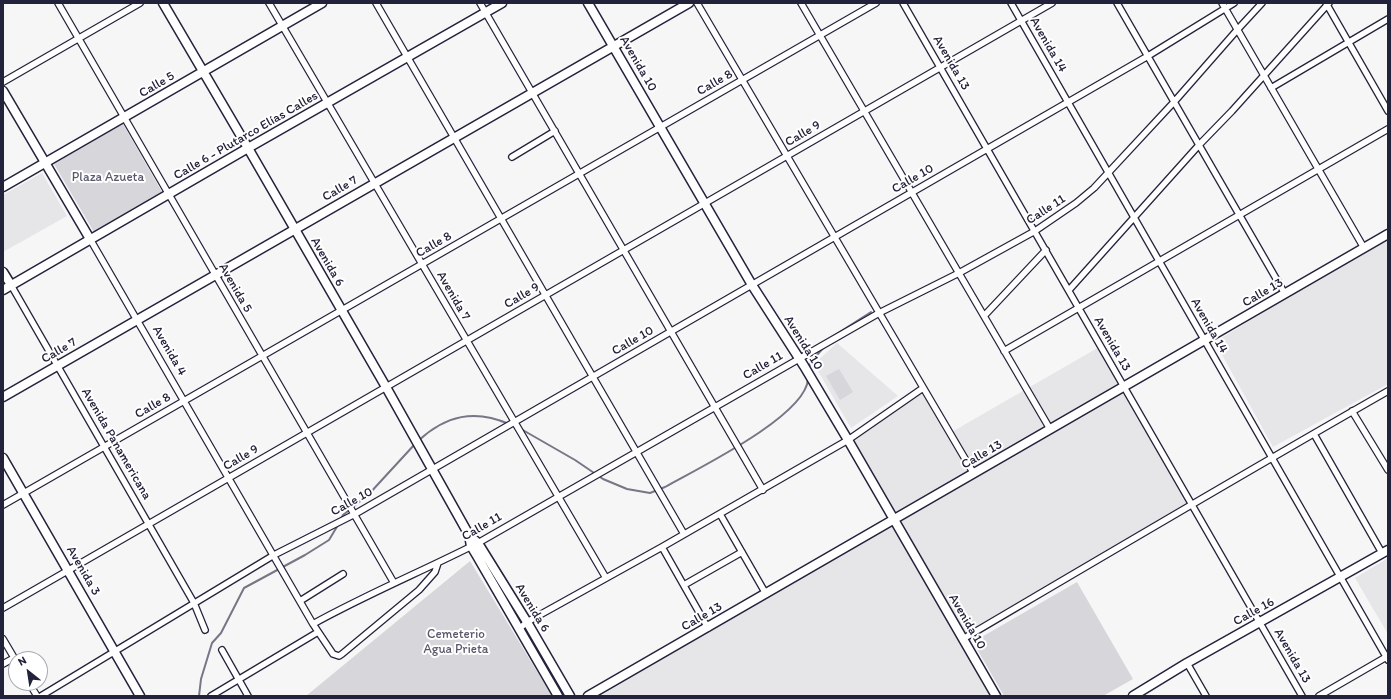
<!DOCTYPE html>
<meta charset="utf-8">
<style>
body{margin:0}
#map{position:relative;width:1391px;height:699px;overflow:hidden;background:#f6f6f7;font-family:Itim,sans-serif}
canvas{display:block}
.frame{position:absolute;inset:0;border:4px solid #22223b;pointer-events:none}
.north{position:absolute;left:8px;top:651px;width:40px;height:40px;box-sizing:border-box;background:#fff;border:1px solid #a7a7b1;border-radius:50%;rotate:330deg;font-size:11px;font-weight:700;line-height:16px;text-align:center;color:#22223b}
.north::after{content:'';display:block;margin:auto;width:14px;height:18px;background:#22223b;clip-path:polygon(50% 0,100% 100%,50% 72%,0 100%)}
</style>
<div id="map">
<canvas width="1391" height="699"></canvas>
<div class="frame"></div>
<div class="north">N</div>
</div>
<script>
const ctx = document.querySelector('canvas').getContext('2d');
ctx.lineJoin = 'round';
function fillPath(path, color) { ctx.fillStyle = color; ctx.fill(path, 'evenodd'); }
function strokePath(path, color, width, dash) { ctx.strokeStyle = color; ctx.lineWidth = width; ctx.lineCap = dash ? 'butt' : 'round'; ctx.setLineDash(dash || []); ctx.stroke(path); }
function drawText(font, color, halo, rows, align = 'center') {
  ctx.font = font + ' Itim,sans-serif'; ctx.lineWidth = 4; ctx.setLineDash([]); ctx.textBaseline = 'middle'; ctx.strokeStyle = halo; ctx.fillStyle = color; for (const [text, x, y, turn = 0] of rows) {
    ctx.save(); ctx.translate(x, y); ctx.rotate((+turn || 0) * Math.PI / 180); ctx.textAlign = isNaN(turn) ? turn : align; if (halo) ctx.strokeText(text, 0, 0); ctx.fillText(text, 0, 0); ctx.restore();
  }
}
const built = new Path2D(`
 M 42,173 L 67,216 L 3,252 L 3,195 Z
 M 1388,236 L 1388,384 L 1273,447 L 1215,342 Z
 M 837,343 L 898,396 L 851,428 L 814,364 Z
 M 1101,346 L 1192,505 L 963,639 L 848,440 L 923,388 L 950,433 Z
 M 891,524 L 991,696 L 600,696 Z
 M 1388,558 L 1388,634 L 1355,578 Z`);
const green = new Path2D(`
 M 123,124 L 162,192 L 94,232 L 54,164 Z
 M 839,369 L 853,392 L 840,400 L 826,376 Z
 M 470,561 L 552,696 L 306,696 Z
 M 1077,582 L 1133,679 L 1103,696 L 1004,696 L 973,642 Z`);
const stream = new Path2D(`
 M 832,337 L 871,312
 M 809,369 L 810,363 L 824,347
 M 521,429 L 575,460 L 603,479 L 627,489 L 650,493 L 665,487 C 697,469 806,416 808,379
 M 418,441 C 446,415 475,409 509,424
 M 341,519 L 343,515 L 369,494 L 415,444
 M 199,696 L 201,679 L 212,643 L 221,633 L 244,588 L 305,555 L 329,540 L 338,525`);
const street = new Path2D(`
 M 58,3 L 394,583
 M 269,3 L 606,578
 M 376,3 L 684,534
 M 480,3 L 763,490
 M 697,3 L 974,474
 M 801,3 L 1050,429
 M 903,3 L 1302,696
 M 1011,3 L 1388,660
 M 1117,3 L 1285,294
 M 1222,3 L 1364,248
 M 1326,3 L 1388,111
 M 3,82 L 140,3
 M 1271,88 L 1388,19
 M 512,157 L 555,131
 M 90,239 L 313,624 L 333,654 L 339,656 L 342,654 L 419,590 L 435,572 L 438,563
 M 11,285 L 194,603 L 205,630
 M 1069,290 L 1199,145 L 1232,111 L 1329,3
 M 984,316 L 1046,250
 M 1004,351 L 1388,129
 M 1352,411 L 1388,470
 M 1314,434 L 1382,553
 M 3,505 L 876,3
 M 720,514 L 766,594
 M 662,547 L 708,628
 M 684,585 L 742,552
 M 300,601 L 343,574
 M 3,608 L 1052,3
 M 313,624 C 367,594 423,571 478,543 L 879,313 L 959,273 L 1035,231 L 1076,203 L 1094,188 L 1108,173 L 1174,102 L 1238,29 L 1262,3
 M 519,629 L 527,622 L 662,547 L 848,440 L 923,388
 M 3,639 L 16,661
 M 963,639 C 1104,556 1246,472 1388,391
 M 222,650 L 248,696
 M 1187,663 L 1206,696
 M 3,664 L 14,658
 M 29,683 L 37,696
 M 41,696 L 274,555 L 355,514 L 1148,56 L 1234,3
 M 211,696 L 318,632
 M 1319,696 L 1388,656`);
const secondary = new Path2D(`
 M 163,3 L 248,148 L 502,3
 M 588,3 L 752,285 L 804,366 L 848,440 L 996,696
 M 3,187 L 322,3
 M 3,397 L 689,3
 M 3,458 L 140,696
 M 588,696 L 1388,234
 M 1133,696 L 1187,663 L 1388,550`);
const primary = new Path2D(`
 M 3,91 L 90,239
 M 3,272 L 11,285
 M 3,290 L 248,148 L 386,387 L 469,535 L 478,543 L 527,622 L 570,696
 M 469,535 L 471,546 L 477,556 L 558,696`);
const streetNames = [
 ["Avenida 14",1048,45,60],
 ["Avenida 13",951,63,60],
 ["Avenida 10",638,64,60],
 ["Calle 8",715,83,-30],
 ["Calle 5",157,85,-30],
 ["Calle 9",803,134,-30],
 ["Calle 6 - Plutarco Elías Calles",246,136,-30],
 ["Calle 10",913,179,-30],
 ["Calle 7",340,189,-30],
 ["Calle 11",1046,210,-33],
 ["Calle 8",434,245,-30],
 ["Avenida 6",327,262,60],
 ["Avenida 5",235,288,60],
 ["Calle 13",1263,293,-30],
 ["Avenida 7",453,296,60],
 ["Calle 9",522,296,-30],
 ["Avenida 14",1209,326,60],
 ["Calle 10",633,341,-30],
 ["Avenida 10",803,343,58],
 ["Avenida 13",1112,344,60],
 ["Calle 7",59,351,-30],
 ["Avenida 4",169,351,60],
 ["Calle 11",763,366,-30],
 ["Calle 8",153,406,-30],
 ["Avenida Panamericana",116,444,60],
 ["Calle 13",982,455,-30],
 ["Calle 9",241,458,-30],
 ["Calle 10",352,502,-29],
 ["Calle 11",482,527,-30],
 ["Avenida 3",83,571,60],
 ["Avenida 6",532,608,59],
 ["Calle 16",1254,612,-29],
 ["Calle 13",702,617,-30],
 ["Avenida 10",967,622,60],
 ["Avenida 13",1292,656,60]
];
const parkNames = [
 ["Plaza Azueta",108,178],
 ["Cemeterio",456,635],
 ["Agua Prieta",456,650]
];
fillPath(built, '#e6e6e9');
fillPath(green, '#d7d7db');
strokePath(stream, '#767685', 2);
strokePath(street, '#22223b', 8);
strokePath(secondary, '#22223b', 11);
strokePath(primary, '#22223b', 11);
strokePath(street, '#fff', 5.5);
strokePath(secondary, '#fff', 8);
strokePath(primary, '#fff', 8);
drawText('13px', '#22223b', '#fff', streetNames);
drawText('13px', '#58586b', '#fff', parkNames);
</script>
